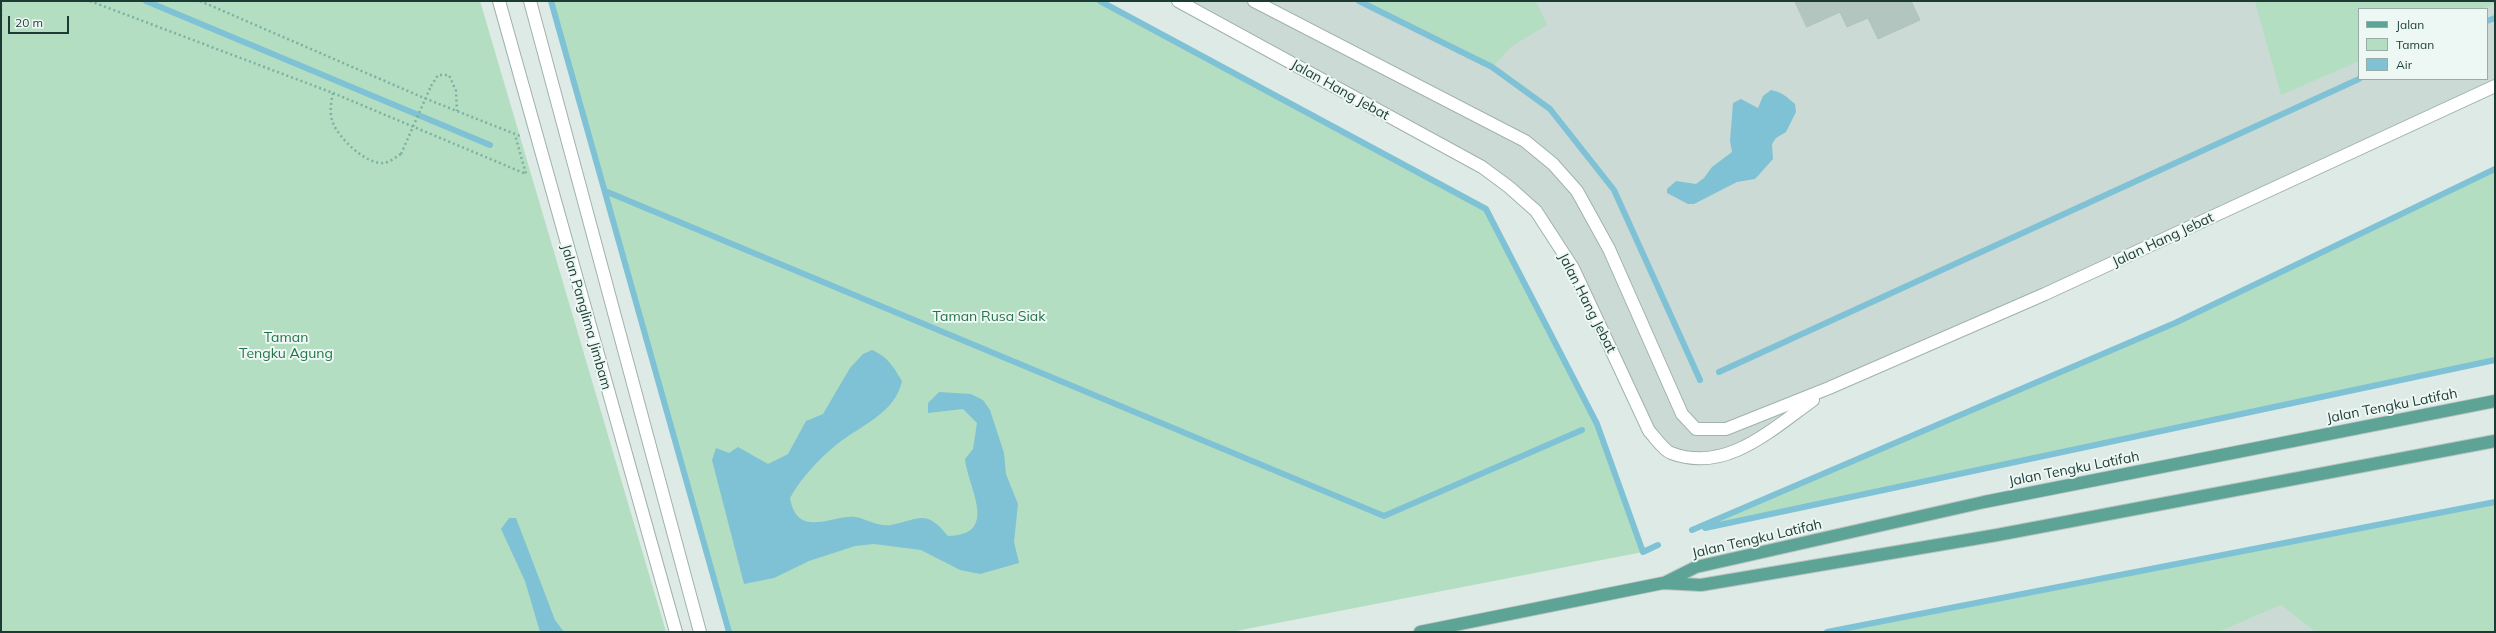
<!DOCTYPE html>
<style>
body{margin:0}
#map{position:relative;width:2496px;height:633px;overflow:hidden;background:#ddeae5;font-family:Mulish,sans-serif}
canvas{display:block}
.frame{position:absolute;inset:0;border:2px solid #1d3b35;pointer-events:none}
.legend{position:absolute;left:2358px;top:8px;width:130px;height:72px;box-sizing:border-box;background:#edf7f3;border:1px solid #9aaca7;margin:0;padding:5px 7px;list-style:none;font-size:12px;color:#1d3b35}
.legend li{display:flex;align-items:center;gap:8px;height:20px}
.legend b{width:20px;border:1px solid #9aaca7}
.scale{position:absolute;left:8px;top:16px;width:61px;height:18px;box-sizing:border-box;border:2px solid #1d3b35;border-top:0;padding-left:5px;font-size:12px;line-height:14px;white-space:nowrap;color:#1d3b35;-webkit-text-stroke:3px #edf7f3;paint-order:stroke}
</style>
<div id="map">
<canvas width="2496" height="633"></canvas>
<div class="frame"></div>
<ul class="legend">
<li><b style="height:5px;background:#5da496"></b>Jalan</li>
<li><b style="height:11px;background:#b3dec1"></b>Taman</li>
<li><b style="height:11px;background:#7fc2d5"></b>Air</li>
</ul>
<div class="scale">20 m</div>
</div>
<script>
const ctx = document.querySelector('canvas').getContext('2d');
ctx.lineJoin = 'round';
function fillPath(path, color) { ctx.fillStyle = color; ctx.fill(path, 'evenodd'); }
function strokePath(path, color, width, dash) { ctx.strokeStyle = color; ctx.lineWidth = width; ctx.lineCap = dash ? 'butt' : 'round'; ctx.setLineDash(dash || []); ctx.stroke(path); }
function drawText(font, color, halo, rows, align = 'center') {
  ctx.font = font + ' Mulish,sans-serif'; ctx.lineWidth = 4; ctx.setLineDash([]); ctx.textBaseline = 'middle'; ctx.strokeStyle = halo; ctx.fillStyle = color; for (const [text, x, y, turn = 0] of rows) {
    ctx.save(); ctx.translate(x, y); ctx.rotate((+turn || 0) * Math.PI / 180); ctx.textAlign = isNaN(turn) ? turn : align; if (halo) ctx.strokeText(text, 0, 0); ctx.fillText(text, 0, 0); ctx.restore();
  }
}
const built = new Path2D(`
 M 1178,1 L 2495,1 L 2495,86 L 1829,388 L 1731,453 L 1670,453 L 1649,431 L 1573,268 L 1509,187 ZM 2359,9 L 2487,9 L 2487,79 L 2359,79 Z
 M 2281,605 L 2315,632 L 2219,632 Z`);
const green = new Path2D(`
 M 1,1 L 480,1 L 666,632 L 1,632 Z
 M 551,1 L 1100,1 L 1486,209 L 1597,424 L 1643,552 L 1231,632 L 729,632 Z
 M 1356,1 L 1536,1 L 1547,25 L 1512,46 L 1492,67 Z
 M 2255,1 L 2495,1 L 2495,3 L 2482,9 L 2359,9 L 2359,61 L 2281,95 Z
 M 2495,169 L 2495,360 L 1692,530 L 2175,323 Z
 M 2495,502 L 2495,632 L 2315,632 L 2281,605 L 2219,632 L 1827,632 Z`);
const water = new Path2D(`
 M 1771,90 C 1782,92 1787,97 1795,104 L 1796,112 L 1786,132 L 1776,138 L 1772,144 L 1773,159 L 1755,179 L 1737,182 L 1694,204 L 1688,204 L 1667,193 L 1667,189 L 1676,181 L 1696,184 L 1704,178 L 1712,167 L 1732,152 L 1730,141 L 1733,103 L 1741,99 L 1758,108 L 1763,96 Z
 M 872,350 C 888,357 893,366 902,381 C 895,414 859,426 836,445 C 817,461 802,477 790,498 C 797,540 834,514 855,517 C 867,519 878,527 891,525 C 919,520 925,508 948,536 C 1000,535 968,488 965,459 L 973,449 L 977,423 L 963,409 L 928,413 L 928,403 L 939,392 L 971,394 L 983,400 L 990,410 L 1004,453 L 1006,474 L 1018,504 L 1014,542 L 1019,563 L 980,574 L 960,570 L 921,550 L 874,544 L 855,546 L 809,561 L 774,578 L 744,584 L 712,460 L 716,448 L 729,453 L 738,447 L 768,464 L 788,454 L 806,421 L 823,414 L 850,368 L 863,354 Z
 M 509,518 L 516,518 L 555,620 L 564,632 L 540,632 L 525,581 L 501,529 Z`);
const stream = new Path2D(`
 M 146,1 L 490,145
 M 551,1 L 729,632
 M 1100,1 L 1486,209 L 1597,424 L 1643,552 L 1658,545
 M 1359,1 L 1492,67 L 1550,109 L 1614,190 L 1700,380
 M 2487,21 L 2495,18
 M 605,191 L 1384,516 L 1582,430
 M 1719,372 L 2359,79
 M 1705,528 L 2495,360
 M 1692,530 L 2175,323 L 2495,169
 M 1827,632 L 2495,502`);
const building = new Path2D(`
 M 1795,1 L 1911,1 L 1920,20 L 1878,39 L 1868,18 L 1847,27 L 1840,12 L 1807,27 Z`);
const path = new Path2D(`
 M 90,1 L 333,93 C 331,102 329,113 333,123 C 339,138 366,165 384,163 C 390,162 396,157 401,154
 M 200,1 L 424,98 L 520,136
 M 1,16 L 1,1
 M 431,86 L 438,75 L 449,75 L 456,91 L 457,111
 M 333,93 L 526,174 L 515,135`);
const minor = new Path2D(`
 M 499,1 L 676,632
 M 530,1 L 700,632
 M 1178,1 L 1482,167 L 1509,187 L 1536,211 L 1573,268 L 1649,431 C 1655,437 1663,450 1671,453 C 1726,474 1772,429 1813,400
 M 1254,1 L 1525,141 L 1553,164 L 1577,191 L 1609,249 L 1682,414 L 1696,429 L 1726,429 L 1829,388 L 2045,294 L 2495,86`);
const major = new Path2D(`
 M 1664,583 L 1696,567 L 1984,502 L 2495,401
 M 1420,632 L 1663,583 L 1701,585 L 1997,535 L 2495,441`);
const pathBridge = new Path2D(`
 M 401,154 L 431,86`);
const streetNames = [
 ["Jalan Hang Jebat",1340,90,29],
 ["Jalan Hang Jebat",2163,240,-25],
 ["Jalan Hang Jebat",1587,303,63],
 ["Jalan Panglima Jimbam",586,317,74],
 ["Jalan Tengku Latifah",2392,406,-11],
 ["Jalan Tengku Latifah",2074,469,-11],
 ["Jalan Tengku Latifah",1757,539,-13]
];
const parkNames = [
 ["Taman Rusa Siak",989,317],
 ["Taman",286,338],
 ["Tengku Agung",286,354]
];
fillPath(built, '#cbdad4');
fillPath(green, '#b3dec1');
fillPath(water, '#7fc2d5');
strokePath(stream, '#7fc2d5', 6);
fillPath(building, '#b2c5be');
strokePath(building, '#afc4bd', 1);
strokePath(minor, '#a0b2ad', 14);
strokePath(major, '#bbc4c2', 14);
strokePath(path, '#7ab1a3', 2.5, [2, 3]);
strokePath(minor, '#fff', 12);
strokePath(major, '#5da496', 12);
strokePath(pathBridge, '#7ab1a3', 2.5, [2, 3]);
drawText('14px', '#1d3b35', '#edf7f3', streetNames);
drawText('14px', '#257449', '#edf7f3', parkNames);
</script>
